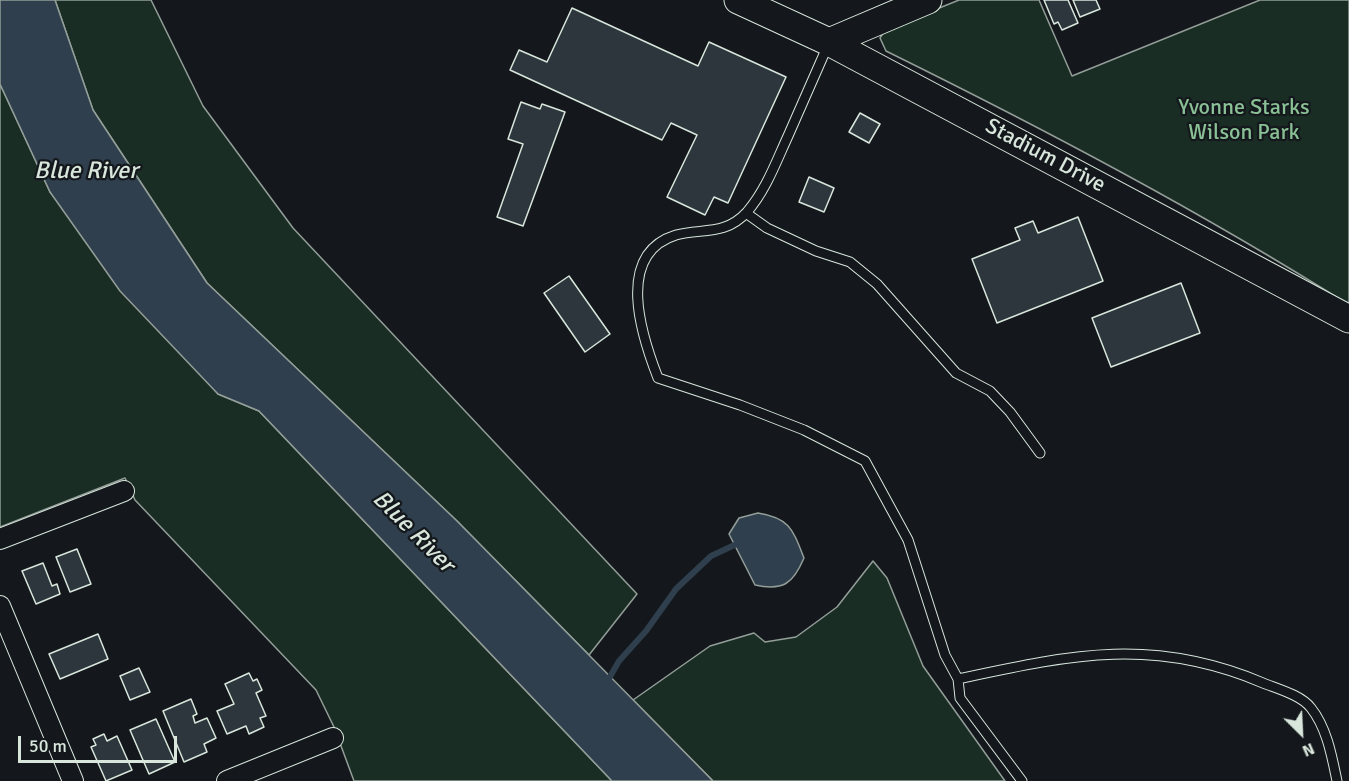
<!DOCTYPE html>
<style>
body{margin:0}
#map{position:relative;width:1349px;height:781px;overflow:hidden;background:#14181c;font-family:Signika,sans-serif}
canvas{display:block}
.north{position:absolute;left:1271px;top:703px;width:60px;height:60px;-webkit-text-stroke:4px #14181c;paint-order:stroke;rotate:156deg;font-size:16px;font-weight:700;line-height:24px;text-align:center;color:#d8e6dc}
.north::after{content:'';display:block;margin:auto;width:21px;height:27px;background:#d8e6dc;clip-path:polygon(50% 0,100% 100%,50% 72%,0 100%)}
.scale{position:absolute;left:18px;top:736px;width:159px;height:27px;box-sizing:border-box;border:3px solid #d8e6dc;border-top:0;padding-left:8px;font-size:18px;line-height:21px;white-space:nowrap;color:#d8e6dc;-webkit-text-stroke:4px #14181c;paint-order:stroke}
</style>
<div id="map">
<canvas width="1349" height="781"></canvas>
<div class="north">N</div>
<div class="scale">50 m</div>
</div>
<script>
const ctx = document.querySelector('canvas').getContext('2d');
ctx.lineJoin = 'round';
function fillPath(path, color) { ctx.fillStyle = color; ctx.fill(path, 'evenodd'); }
function strokePath(path, color, width, dash) { ctx.strokeStyle = color; ctx.lineWidth = width; ctx.lineCap = dash ? 'butt' : 'round'; ctx.setLineDash(dash || []); ctx.stroke(path); }
function drawText(font, color, halo, rows, align = 'center') {
  ctx.font = font + ' Signika,sans-serif'; ctx.lineWidth = 4.5; ctx.setLineDash([]); ctx.textBaseline = 'middle'; ctx.strokeStyle = halo; ctx.fillStyle = color; for (const [text, x, y, turn = 0] of rows) {
    ctx.save(); ctx.translate(x, y); ctx.rotate((+turn || 0) * Math.PI / 180); ctx.textAlign = isNaN(turn) ? turn : align; if (halo) ctx.strokeText(text, 0, 0); ctx.fillText(text, 0, 0); ctx.restore();
  }
}
const green = new Path2D(`
 M 55,0 L 151,0 L 203,106 L 293,228 L 637,594 L 589,655 L 457,521 L 207,283 L 93,110 Z
 M 959,0 L 1039,0 L 1072,76 L 1260,0 L 1349,0 L 1349,305 C 1200,211 1044,129 886,51 L 880,38 L 885,30 Z
 M 0,84 L 50,192 L 218,394 L 259,411 L 612,781 L 354,781 L 334,727 L 316,690 L 135,500 L 125,478 L 0,527 Z
 M 873,561 L 887,578 L 923,666 L 1005,781 L 713,781 L 633,700 L 710,646 L 754,633 L 765,642 L 796,637 L 837,607 Z`);
const water = new Path2D(`
 M 0,0 L 55,0 L 93,110 L 207,283 L 457,521 L 713,781 L 612,781 L 259,411 L 218,394 L 120,291 L 50,192 L 0,84 Z
 M 758,513 C 790,518 793,530 804,558 C 793,584 783,591 755,585 L 729,534 L 739,518 Z`);
const stream = new Path2D(`
 M 607,682 L 619,661 L 646,631 L 676,589 L 711,556 L 741,542`);
const building = new Path2D(`
 M 1044,0 L 1068,0 L 1078,23 L 1062,30 L 1058,22 L 1054,24 Z
 M 1073,0 L 1096,0 L 1100,9 L 1080,17 Z
 M 572,8 L 698,66 L 709,42 L 786,77 L 728,203 L 714,197 L 705,215 L 667,197 L 697,135 L 671,123 L 662,140 L 510,70 L 519,50 L 547,62 Z
 M 521,102 L 540,109 L 542,104 L 565,112 L 523,226 L 497,217 L 523,144 L 508,139 Z
 M 860,113 L 880,124 L 869,143 L 849,132 Z
 M 809,177 L 834,188 L 824,212 L 799,202 Z
 M 1078,217 L 1103,281 L 997,323 L 972,259 L 1020,240 L 1015,228 L 1033,221 L 1038,233 Z
 M 569,276 L 610,334 L 585,352 L 544,293 Z
 M 1181,283 L 1200,333 L 1111,367 L 1092,318 Z
 M 77,549 L 91,584 L 70,592 L 56,557 Z
 M 43,563 L 52,586 L 57,584 L 60,594 L 36,604 L 22,571 Z
 M 98,634 L 108,659 L 60,679 L 49,654 Z
 M 139,668 L 150,692 L 130,700 L 120,676 Z
 M 249,673 L 253,681 L 257,679 L 262,690 L 256,693 L 266,716 L 260,718 L 264,727 L 249,734 L 246,726 L 227,734 L 217,711 L 234,704 L 225,684 Z
 M 191,699 L 197,714 L 193,716 L 195,723 L 207,718 L 216,738 L 204,744 L 207,752 L 184,762 L 163,711 Z
 M 156,719 L 175,762 L 149,774 L 130,730 Z
 M 104,734 L 107,741 L 117,736 L 132,770 L 106,781 L 91,747 L 96,745 L 93,739 Z`);
const lane = new Path2D(`
 M 828,45 C 815,75 801,106 788,136 C 776,162 766,190 747,212 C 725,236 702,228 676,235 C 614,254 642,337 658,378 L 740,405 L 804,430 L 865,461 L 908,540 L 945,655 L 958,679 L 960,698 L 1022,781
 M 746,213 L 767,228 L 816,251 L 850,262 L 877,284 L 956,373 L 990,391 L 1010,412 L 1040,453
 M 958,679 C 1070,655 1152,636 1263,683 C 1278,689 1301,695 1311,708 C 1327,728 1332,757 1337,781`);
const street = new Path2D(`
 M 0,539 L 124,491
 M 0,606 L 73,781
 M 227,781 L 333,738`);
const secondary = new Path2D(`
 M 738,0 L 829,42 L 1349,319
 M 829,42 L 928,0`);
const parkNames = [
 ["Yvonne Starks",1244,108],
 ["Wilson Park",1244,133]
];
const streetNames = [
 ["Stadium Drive",1045,156,28]
];
const waterNames = [
 ["Blue River",86,172],
 ["Blue River",413,532,45]
];
fillPath(green, '#1a2d24');
strokePath(green, '#939e99', 1.5);
fillPath(water, '#2f3f4d');
strokePath(water, '#939e99', 1.5);
strokePath(stream, '#2f3f4d', 6);
fillPath(building, '#2c363c');
strokePath(building, '#d8e6dc', 1.5);
strokePath(lane, '#d8e6dc', 11);
strokePath(street, '#d8e6dc', 22);
strokePath(secondary, '#d8e6dc', 29);
strokePath(lane, '#14181c', 9);
strokePath(street, '#14181c', 20);
strokePath(secondary, '#14181c', 27);
drawText('22px', '#8ac095', '#14181c', parkNames);
drawText('22px', '#d8e6dc', '#14181c', streetNames);
drawText('italic 24px', '#d8e6dc', '#14181c', waterNames);
</script>
